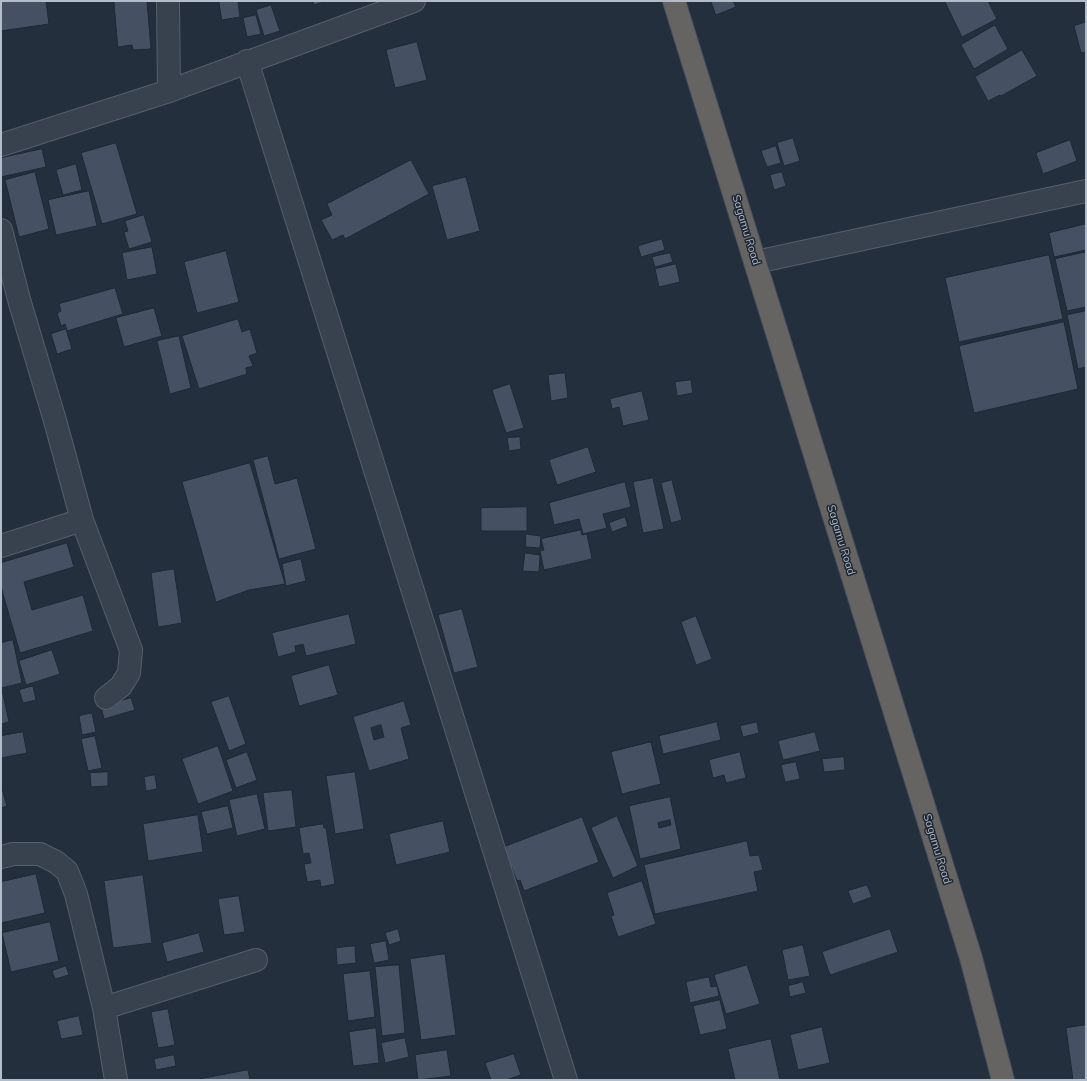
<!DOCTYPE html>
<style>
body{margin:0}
#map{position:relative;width:1087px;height:1081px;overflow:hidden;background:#242f3e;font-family:Mulish,sans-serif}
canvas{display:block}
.frame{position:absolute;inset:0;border:2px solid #b4bcc9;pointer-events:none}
</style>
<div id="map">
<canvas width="1087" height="1081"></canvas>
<div class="frame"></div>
</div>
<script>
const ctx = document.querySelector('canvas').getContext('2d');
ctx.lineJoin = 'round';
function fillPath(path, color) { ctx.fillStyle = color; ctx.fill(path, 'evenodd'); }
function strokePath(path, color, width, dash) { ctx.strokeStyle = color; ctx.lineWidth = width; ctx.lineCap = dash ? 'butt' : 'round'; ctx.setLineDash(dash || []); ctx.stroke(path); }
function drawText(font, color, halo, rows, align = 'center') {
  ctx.font = font + ' Mulish,sans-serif'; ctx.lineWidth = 3; ctx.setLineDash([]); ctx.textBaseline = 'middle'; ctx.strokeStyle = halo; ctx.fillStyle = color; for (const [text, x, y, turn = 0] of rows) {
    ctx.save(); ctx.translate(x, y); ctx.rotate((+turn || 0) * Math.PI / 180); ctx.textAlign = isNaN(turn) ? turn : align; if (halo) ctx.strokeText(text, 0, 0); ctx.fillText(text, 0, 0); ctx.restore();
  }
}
const building = new Path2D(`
 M 1,1 L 46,1 L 49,24 L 1,31 Z
 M 114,1 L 147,1 L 151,49 L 133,50 L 132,45 L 118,47 Z
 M 219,1 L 238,1 L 240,17 L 222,20 Z
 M 313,1 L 327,1 L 314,5 Z
 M 711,1 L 733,1 L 736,7 L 716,15 Z
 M 947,1 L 988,1 L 997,19 L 962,37 L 945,2 Z
 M 271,5 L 280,31 L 264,36 L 256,10 Z
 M 256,15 L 261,34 L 247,37 L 243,18 Z
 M 1086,22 L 1086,52 L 1081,53 L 1074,26 Z
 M 995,25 L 1008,49 L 974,69 L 961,45 Z
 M 417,42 L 427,80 L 395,88 L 386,50 Z
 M 1022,50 L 1037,76 L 1001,96 L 1000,95 L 988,101 L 975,77 Z
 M 793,138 L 800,161 L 784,166 L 777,143 Z
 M 1070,140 L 1077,161 L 1043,174 L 1036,153 Z
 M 116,143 L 137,214 L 102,224 L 81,153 Z
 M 776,146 L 781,163 L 767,167 L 761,151 Z
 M 42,149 L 46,167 L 1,177 L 1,158 Z
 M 411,160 L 429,194 L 345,239 L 343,235 L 332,240 L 321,220 L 332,215 L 327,204 Z
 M 76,164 L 82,190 L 63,195 L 56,170 Z
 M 35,172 L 49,229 L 19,237 L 5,180 Z
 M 782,172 L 786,186 L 774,190 L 770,175 Z
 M 466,177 L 480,231 L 447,240 L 432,186 Z
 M 89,191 L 97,226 L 56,235 L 48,200 Z
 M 144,215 L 152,242 L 129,249 L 124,232 L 128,231 L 125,221 Z
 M 1086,224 L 1086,250 L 1054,257 L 1049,233 Z
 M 662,239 L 665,250 L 641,257 L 638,246 Z
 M 152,247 L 157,274 L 127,280 L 122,253 Z
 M 226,251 L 239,302 L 197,313 L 184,262 Z
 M 1086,252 L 1086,307 L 1067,311 L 1055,259 Z
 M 670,253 L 673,262 L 655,267 L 652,257 Z
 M 1049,255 L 1063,319 L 959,342 L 945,278 Z
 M 676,264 L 680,282 L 659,287 L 655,269 Z
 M 115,288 L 123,314 L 67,331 L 65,324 L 61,326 L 57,313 L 61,311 L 59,304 Z
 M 154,308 L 162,336 L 124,347 L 116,318 Z
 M 1086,311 L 1086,367 L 1078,369 L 1067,315 Z
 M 238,319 L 242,332 L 250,329 L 257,353 L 249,356 L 253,366 L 246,368 L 247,374 L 199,389 L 182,336 Z
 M 1064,322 L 1078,389 L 974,413 L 959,346 Z
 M 66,329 L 72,349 L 57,354 L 51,334 Z
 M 179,336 L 191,388 L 170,394 L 157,341 Z
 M 565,373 L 568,398 L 551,401 L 548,375 Z
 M 691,380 L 693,393 L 677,396 L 675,382 Z
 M 510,384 L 524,428 L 506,433 L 492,390 Z
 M 642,391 L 649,420 L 623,426 L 619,407 L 612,409 L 610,399 Z
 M 520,437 L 521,449 L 509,451 L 507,438 Z
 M 588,447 L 596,472 L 557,485 L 549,460 Z
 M 268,456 L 275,484 L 297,478 L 316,549 L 279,559 L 253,460 Z
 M 250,463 L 285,584 L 249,590 L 216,602 L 182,482 Z
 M 653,478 L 664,529 L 643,533 L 633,482 Z
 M 672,480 L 682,520 L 671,523 L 661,483 Z
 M 625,482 L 631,507 L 603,514 L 607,528 L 583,534 L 579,519 L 554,525 L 549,503 Z
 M 527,507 L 527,531 L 481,531 L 481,508 Z
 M 625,517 L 628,526 L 612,532 L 609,523 Z
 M 581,530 L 582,535 L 587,534 L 592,559 L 544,570 L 540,551 L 544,550 L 541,539 Z
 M 526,534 L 541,536 L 540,548 L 526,547 Z
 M 67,543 L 74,567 L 24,582 L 32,610 L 83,595 L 93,631 L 20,653 L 1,587 L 1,563 Z
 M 525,553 L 540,555 L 539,572 L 523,571 Z
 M 301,559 L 306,581 L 286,586 L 282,564 Z
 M 174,569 L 182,623 L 158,627 L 151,573 Z
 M 462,609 L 478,667 L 454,673 L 438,615 Z
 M 349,614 L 356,644 L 306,656 L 303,644 L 295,646 L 296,652 L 278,657 L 272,633 Z
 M 696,616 L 712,659 L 696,665 L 681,622 Z
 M 13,640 L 22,683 L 1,688 L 1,643 Z
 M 52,650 L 60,674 L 26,685 L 19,661 Z
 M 329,665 L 338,695 L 299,706 L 291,676 Z
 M 33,686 L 36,700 L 23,703 L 19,690 Z
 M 1,694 L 3,694 L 9,722 L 1,724 Z
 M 229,696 L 246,744 L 229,751 L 211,702 Z
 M 131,698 L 135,710 L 104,719 L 101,706 Z
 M 404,701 L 411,725 L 401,728 L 409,759 L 369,771 L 353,717 ZM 381,725 L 384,737 L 374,740 L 371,728 Z
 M 92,713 L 96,732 L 82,735 L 79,716 Z
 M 717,722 L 721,740 L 663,754 L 659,736 Z
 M 757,722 L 759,733 L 743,737 L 740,726 Z
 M 23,732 L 27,753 L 1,758 L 1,736 Z
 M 815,732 L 820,751 L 783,760 L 778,741 Z
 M 95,736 L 102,768 L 88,771 L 81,739 Z
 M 651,742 L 661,784 L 622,794 L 611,752 Z
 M 218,746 L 233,791 L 198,804 L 182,759 Z
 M 247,752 L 257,780 L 236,788 L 226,760 Z
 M 740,752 L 746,778 L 726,783 L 724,775 L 713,778 L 709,760 Z
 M 844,757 L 845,770 L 824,772 L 822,759 Z
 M 796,762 L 800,779 L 785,782 L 781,765 Z
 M 108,772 L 108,786 L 91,787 L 90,773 Z
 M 355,772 L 364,829 L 335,834 L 326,776 Z
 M 155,775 L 157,789 L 146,791 L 144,777 Z
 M 1,785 L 7,806 L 1,808 Z
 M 292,790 L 296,827 L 268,831 L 263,793 Z
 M 257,794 L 265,829 L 237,836 L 229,800 Z
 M 670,797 L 681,849 L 640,859 L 629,806 ZM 670,820 L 671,825 L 659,828 L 658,823 Z
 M 228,806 L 233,828 L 207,834 L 201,812 Z
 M 198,815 L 203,852 L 148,861 L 143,824 Z
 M 617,816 L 638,866 L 613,878 L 591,828 Z
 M 582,817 L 599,862 L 524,891 L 520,880 L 517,881 L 511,866 L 507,867 L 504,847 Z
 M 443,821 L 450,852 L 396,865 L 389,834 Z
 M 323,824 L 324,828 L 326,828 L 335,884 L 321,887 L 320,880 L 307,882 L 304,864 L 311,863 L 309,853 L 303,854 L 299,828 Z
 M 747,841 L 750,856 L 759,855 L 763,870 L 754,872 L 758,891 L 655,914 L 644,865 Z
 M 36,874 L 45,913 L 1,923 L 1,882 Z
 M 143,875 L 152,943 L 113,948 L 104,881 Z
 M 642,881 L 656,924 L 618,937 L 611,916 L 614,915 L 607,893 Z
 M 867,885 L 872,897 L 853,904 L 848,891 Z
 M 239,896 L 245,932 L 224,935 L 218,899 Z
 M 50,922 L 59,961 L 11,972 L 2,933 Z
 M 398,929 L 401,941 L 389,945 L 385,933 Z
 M 890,929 L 898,952 L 830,975 L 822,952 Z
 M 199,933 L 204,952 L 167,962 L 162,943 Z
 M 386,941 L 389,960 L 374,963 L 370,944 Z
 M 803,945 L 810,976 L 788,980 L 782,950 Z
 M 355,946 L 356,963 L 337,965 L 336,948 Z
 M 445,954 L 456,1035 L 421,1040 L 410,959 Z
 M 399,965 L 405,1033 L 382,1036 L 375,967 Z
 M 747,965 L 760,1004 L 726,1014 L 714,975 Z
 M 66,966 L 69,975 L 55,979 L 52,971 Z
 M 370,971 L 375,1017 L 348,1021 L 343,974 Z
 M 709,977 L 711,987 L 717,986 L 719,996 L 690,1003 L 686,982 Z
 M 803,982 L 806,993 L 790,997 L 788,986 Z
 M 720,1000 L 727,1029 L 700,1035 L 693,1006 Z
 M 168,1009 L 175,1045 L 158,1048 L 151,1012 Z
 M 79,1016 L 83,1035 L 61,1039 L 57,1021 Z
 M 1086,1025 L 1086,1080 L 1073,1080 L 1066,1028 Z
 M 822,1027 L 830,1063 L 798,1070 L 790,1035 Z
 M 376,1028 L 379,1063 L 353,1066 L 349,1032 Z
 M 405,1038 L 409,1057 L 385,1063 L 381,1043 Z
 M 771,1039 L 780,1080 L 735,1080 L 728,1049 Z
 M 447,1050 L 451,1076 L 418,1080 L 415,1055 Z
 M 514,1054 L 521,1075 L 506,1080 L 491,1080 L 485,1063 Z
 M 174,1055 L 176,1066 L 156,1070 L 154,1059 Z
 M 248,1070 L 250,1080 L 194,1080 Z`);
const minor = new Path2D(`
 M 168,1 L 169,91
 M 247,61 L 566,1080
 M 1,145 L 169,91 L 414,1
 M 1,230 L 20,303 L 56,424 L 82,520 L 131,650 L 129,673 L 121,686 L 106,698
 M 756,262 L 1086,191
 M 1,546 L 82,520
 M 1,857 L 13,854 L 40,854 L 56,862 L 67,871 L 76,894 L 104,1008 L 116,1080
 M 104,1008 L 256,960`);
const trunk = new Path2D(`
 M 674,1 L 971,958 L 1003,1080`);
const streetNames = [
 ["Sagamu Road",746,230,73],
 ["Sagamu Road",841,540,73],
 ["Sagamu Road",937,849,73]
];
fillPath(building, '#455162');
strokePath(building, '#1f2835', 1);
strokePath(minor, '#565f6c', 24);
strokePath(trunk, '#434c59', 24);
strokePath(minor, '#38414e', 22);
strokePath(trunk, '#656462', 22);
drawText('11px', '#b4bcc9', '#1d2633', streetNames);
</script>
